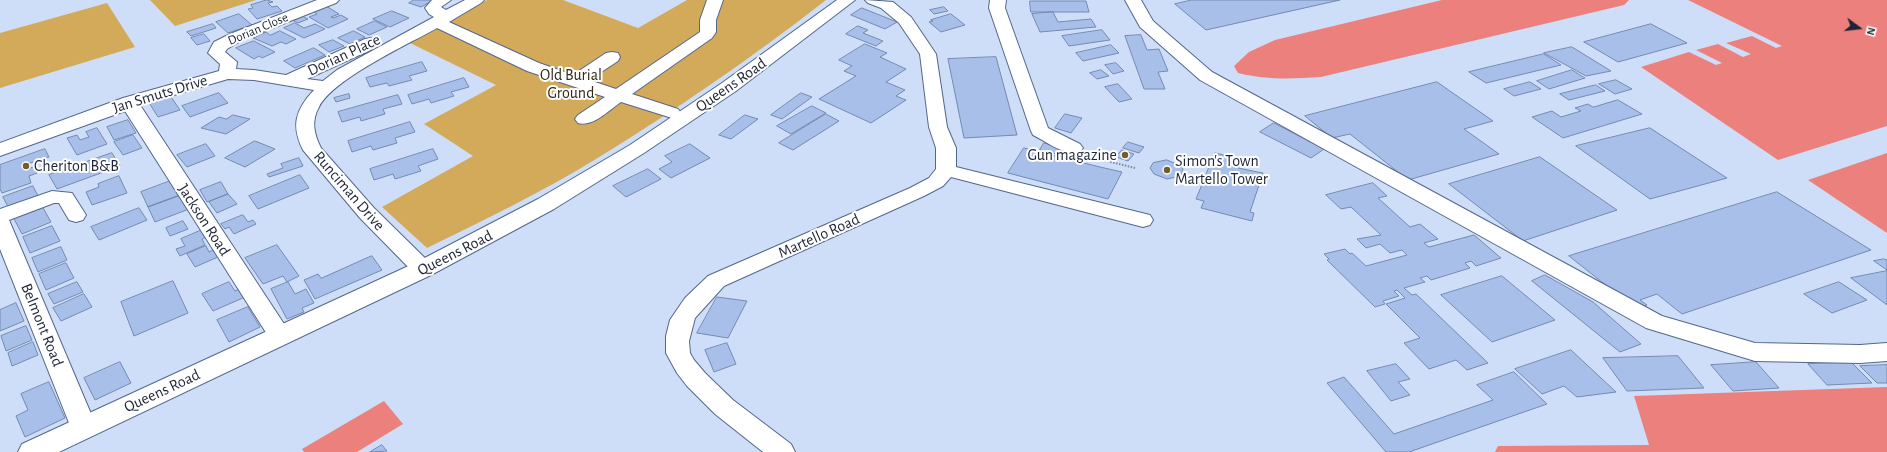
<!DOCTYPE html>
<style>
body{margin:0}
#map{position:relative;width:1887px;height:452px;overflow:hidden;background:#cfdef8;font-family:"Alegreya Sans",sans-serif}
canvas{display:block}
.north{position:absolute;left:1839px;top:8px;width:40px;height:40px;-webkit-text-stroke:3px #fefefe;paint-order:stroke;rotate:105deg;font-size:11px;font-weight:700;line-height:16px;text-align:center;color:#1c2435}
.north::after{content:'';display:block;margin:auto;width:14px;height:18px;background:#1c2435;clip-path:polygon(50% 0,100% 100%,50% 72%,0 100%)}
</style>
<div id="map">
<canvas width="1887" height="452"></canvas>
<div class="north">N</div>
</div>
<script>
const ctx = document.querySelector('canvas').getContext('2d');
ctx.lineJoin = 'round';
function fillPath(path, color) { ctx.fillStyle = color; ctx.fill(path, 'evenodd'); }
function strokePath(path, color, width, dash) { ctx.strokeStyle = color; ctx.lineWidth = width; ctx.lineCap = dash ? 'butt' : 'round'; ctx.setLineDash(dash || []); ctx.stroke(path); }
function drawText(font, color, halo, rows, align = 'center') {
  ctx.font = font + ' "Alegreya Sans",sans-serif'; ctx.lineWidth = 4; ctx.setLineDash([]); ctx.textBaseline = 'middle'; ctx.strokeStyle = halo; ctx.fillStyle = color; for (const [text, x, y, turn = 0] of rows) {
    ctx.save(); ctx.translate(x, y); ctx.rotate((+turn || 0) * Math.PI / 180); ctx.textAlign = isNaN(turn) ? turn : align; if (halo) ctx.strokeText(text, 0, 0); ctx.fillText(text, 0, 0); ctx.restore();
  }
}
const green = new Path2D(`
 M 150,0 L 256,0 L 175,26 Z
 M 487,0 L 563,0 L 638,28 L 687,0 L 826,0 C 753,57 676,110 596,159 C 542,192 484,220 427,248 L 382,207 L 473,156 L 424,124 L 496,85 L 410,43 Z
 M 107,3 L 135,47 L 0,88 L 0,33 Z`);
const water = new Path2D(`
 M 1442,0 L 1629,0 L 1624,5 L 1321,77 C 1292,79 1266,80 1238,73 L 1234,66 L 1249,52 L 1275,40 Z
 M 1688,0 L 1887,0 L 1887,126 L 1778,160 L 1641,67 L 1689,52 L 1716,65 L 1722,63 L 1696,50 L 1718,44 L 1743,57 L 1751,54 L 1726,43 L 1752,36 L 1776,48 L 1782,46 Z
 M 1887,153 L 1887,233 L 1808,180 Z
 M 1887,387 L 1887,452 L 1495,452 L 1498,446 L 1649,445 L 1634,396 Z
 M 384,401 L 403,424 L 357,452 L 304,452 L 302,449 Z`);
const building = new Path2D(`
 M 267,0 L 273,2 L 268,3 L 272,7 L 277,6 L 282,11 L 257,19 L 248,9 L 253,8 L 251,5 Z
 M 414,0 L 434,0 L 421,7 L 409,3 Z
 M 1192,0 L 1340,0 L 1206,30 L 1175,4 Z
 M 1030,1 L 1086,1 L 1089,12 L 1031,12 Z
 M 326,6 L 339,14 L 331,17 L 333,18 L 341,15 L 348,19 L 328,28 L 309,17 L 317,14 L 313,11 Z
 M 944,7 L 948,11 L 934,14 L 930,10 Z
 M 862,8 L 897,22 L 885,29 L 851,15 Z
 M 392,11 L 409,18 L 390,27 L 373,19 Z
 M 1053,12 L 1058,22 L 1091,19 L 1096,27 L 1040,32 L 1032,14 Z
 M 239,14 L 252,25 L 228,33 L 216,22 Z
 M 951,14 L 965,25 L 941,32 L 929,22 L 933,21 L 931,20 Z
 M 302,16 L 308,19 L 298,23 L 292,20 Z
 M 375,21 L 387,27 L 369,35 L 357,29 Z
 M 295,23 L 304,28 L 315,24 L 325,29 L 304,38 L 284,28 Z
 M 213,24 L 216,28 L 191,36 L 187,32 Z
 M 1651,24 L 1687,43 L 1618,62 L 1584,42 Z
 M 858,26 L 868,30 L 863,33 L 883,41 L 876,46 L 846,34 Z
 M 1102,30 L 1110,40 L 1069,46 L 1062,36 Z
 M 280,31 L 296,39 L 286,44 L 281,42 L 272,46 L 253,38 L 266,32 L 270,35 Z
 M 354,31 L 365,37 L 350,44 L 338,38 Z
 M 204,34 L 210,41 L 197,45 L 191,38 Z
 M 1141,35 L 1147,50 L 1159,49 L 1168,71 L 1158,72 L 1165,89 L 1144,89 L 1125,36 Z
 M 333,40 L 344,46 L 329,52 L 319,45 Z
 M 254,41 L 275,52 L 262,58 L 259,56 L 254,59 L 236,48 Z
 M 865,44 L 887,53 L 880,57 L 906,69 L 886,82 L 905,90 L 896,96 L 906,100 L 871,123 L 819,99 L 856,76 L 844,71 L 852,66 L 839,60 Z
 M 1111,45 L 1119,53 L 1083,61 L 1076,53 Z
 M 1572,47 L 1611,71 L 1586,76 L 1544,53 Z
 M 314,48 L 325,55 L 295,68 L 284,61 Z
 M 1544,54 L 1561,65 L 1486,83 L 1469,72 Z
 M 996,57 L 1017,135 L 964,138 L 948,59 Z
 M 422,62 L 427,71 L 409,76 L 412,80 L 389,86 L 387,83 L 370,87 L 366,78 Z
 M 1116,63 L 1124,71 L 1113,74 L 1105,65 Z
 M 1101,70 L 1109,76 L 1097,79 L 1090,73 Z
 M 1572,70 L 1585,78 L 1549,89 L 1537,81 Z
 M 464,78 L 469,87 L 451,92 L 454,96 L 431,103 L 429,99 L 412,104 L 408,95 Z
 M 1616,80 L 1632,89 L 1615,94 L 1599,84 Z
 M 1437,82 L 1493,121 L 1464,129 L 1499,154 L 1408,180 L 1350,134 L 1332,138 L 1305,116 Z
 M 1530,82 L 1541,89 L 1514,96 L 1504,89 Z
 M 1118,84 L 1132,99 L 1119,102 L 1105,87 Z
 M 1596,85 L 1605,91 L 1569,100 L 1560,94 Z
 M 219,93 L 228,103 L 190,117 L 182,106 Z
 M 801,93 L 812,97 L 782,119 L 771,115 Z
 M 169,94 L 180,110 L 158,117 L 148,101 Z
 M 349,94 L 350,98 L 336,102 L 334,98 Z
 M 398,95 L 402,104 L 383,109 L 385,114 L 361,121 L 360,117 L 342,122 L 338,112 Z
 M 1618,100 L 1642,114 L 1563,138 L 1532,117 L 1552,111 L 1561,117 L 1581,111 L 1575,108 L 1588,104 L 1593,107 Z
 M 812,106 L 826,113 L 791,134 L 777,126 Z
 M 826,114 L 839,121 L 793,150 L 779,143 Z
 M 1065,114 L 1082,118 L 1071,133 L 1055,128 Z
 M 233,115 L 250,119 L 226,134 L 201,128 L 219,117 L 226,119 Z
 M 745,115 L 758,119 L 731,139 L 719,135 Z
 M 128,120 L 136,133 L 114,140 L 107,127 Z
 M 410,122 L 415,132 L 395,138 L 397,143 L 373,150 L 371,146 L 352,152 L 348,141 Z
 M 1274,123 L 1324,149 L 1311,158 L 1260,132 Z
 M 97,128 L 107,144 L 77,155 L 67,138 L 77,135 L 80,140 L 89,137 L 86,132 Z
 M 1650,128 L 1727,178 L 1650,199 L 1576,146 Z
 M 133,135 L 142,148 L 123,155 L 114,142 Z
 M 255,141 L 275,149 L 245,167 L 225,158 Z
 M 1128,142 L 1144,147 L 1139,153 L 1123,148 Z
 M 1044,143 L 1060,147 L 1056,154 L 1040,150 Z
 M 206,144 L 215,156 L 187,167 L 177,155 Z
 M 690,144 L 710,158 L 671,178 L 659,169 L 672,162 L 665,156 Z
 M 1024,148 L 1100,167 L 1122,172 L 1108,199 L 1008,173 Z
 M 45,149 L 49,157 L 24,165 L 26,169 L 34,167 L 37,173 L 29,176 L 31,183 L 2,193 L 0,189 L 0,165 Z
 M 433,149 L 438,159 L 418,166 L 421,171 L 395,179 L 393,174 L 374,180 L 370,169 Z
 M 1122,150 L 1134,154 L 1128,161 L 1116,157 Z
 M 112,153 L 120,166 L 57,189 L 49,175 Z
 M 1215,153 L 1241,159 L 1238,168 L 1263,173 L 1250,212 L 1254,213 L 1252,221 L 1201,208 L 1204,201 L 1196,199 L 1203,182 L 1210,183 L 1210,182 L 1204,180 Z
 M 1540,157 L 1617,210 L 1523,241 L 1449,184 Z
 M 299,158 L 303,166 L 269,177 L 267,174 L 283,168 L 281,164 Z
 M 1167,160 L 1181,166 L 1183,169 L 1181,176 L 1167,179 L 1154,174 L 1150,168 L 1153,163 Z
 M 648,169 L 661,179 L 626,197 L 613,186 Z
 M 300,175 L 309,188 L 258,209 L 249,196 Z
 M 119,176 L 127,193 L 92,205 L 86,192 L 99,187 L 98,184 Z
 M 173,180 L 181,195 L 148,207 L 141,192 Z
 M 221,182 L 228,194 L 207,202 L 200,190 Z
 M 1373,183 L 1387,196 L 1378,198 L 1410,227 L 1420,224 L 1438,239 L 1424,243 L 1429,247 L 1474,235 L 1501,258 L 1476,266 L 1471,261 L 1465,263 L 1470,268 L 1431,280 L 1427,276 L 1420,278 L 1425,282 L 1404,288 L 1412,295 L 1416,294 L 1488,363 L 1467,370 L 1456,360 L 1429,369 L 1404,343 L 1420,338 L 1386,304 L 1405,298 L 1397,290 L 1394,291 L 1399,296 L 1383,301 L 1385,304 L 1375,307 L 1327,260 L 1329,259 L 1324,254 L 1345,249 L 1350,254 L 1352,253 L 1366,266 L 1407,255 L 1402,250 L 1390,253 L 1380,244 L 1366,248 L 1357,239 L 1381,235 L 1351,207 L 1341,209 L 1326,195 Z
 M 33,186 L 39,198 L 9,209 L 3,197 Z
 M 1777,192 L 1871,250 L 1682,314 L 1657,294 L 1640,300 L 1647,305 L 1636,309 L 1569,256 Z
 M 228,194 L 237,204 L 217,213 L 209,202 Z
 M 181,195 L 189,209 L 155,222 L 148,207 Z
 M 42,206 L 51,222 L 22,234 L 13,217 Z
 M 139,208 L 147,220 L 99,240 L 91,227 Z
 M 243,215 L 248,222 L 253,220 L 256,224 L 234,234 L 229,227 L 225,229 L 221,224 Z
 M 183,221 L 188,229 L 170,236 L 166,228 Z
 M 52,226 L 60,241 L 30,253 L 23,237 Z
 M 202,230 L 206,237 L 202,239 L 205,245 L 180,256 L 176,249 L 185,246 L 181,239 Z
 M 277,245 L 299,276 L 287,282 L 283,276 L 263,284 L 245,258 Z
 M 206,246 L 209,252 L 213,250 L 218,257 L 195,267 L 187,254 Z
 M 61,247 L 67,260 L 38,272 L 32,258 Z
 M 372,256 L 382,270 L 315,299 L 304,280 L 318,274 L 321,278 Z
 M 1884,259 L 1887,260 L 1887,270 L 1874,261 Z
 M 66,263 L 74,278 L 46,290 L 39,274 Z
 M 1887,271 L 1887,305 L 1851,278 Z
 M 1545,275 L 1593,302 L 1641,344 L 1620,352 L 1532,281 Z
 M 1502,276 L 1555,320 L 1492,342 L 1441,295 Z
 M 173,281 L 188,313 L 134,336 L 121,302 Z
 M 77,282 L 83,292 L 54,304 L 48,294 Z
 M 229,282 L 235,291 L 239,289 L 245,297 L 213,311 L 202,294 Z
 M 288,282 L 295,294 L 306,289 L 314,303 L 302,308 L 304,312 L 287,319 L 271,289 Z
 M 1839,282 L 1867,300 L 1832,313 L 1804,294 Z
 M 84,294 L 92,307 L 61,321 L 53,308 Z
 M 717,297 L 747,301 L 728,338 L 697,333 Z
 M 16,303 L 24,321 L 0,331 L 0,310 Z
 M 248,307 L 260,327 L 229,342 L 217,320 Z
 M 26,326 L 32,340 L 6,351 L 1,336 Z
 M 33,342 L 38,355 L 12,366 L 8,353 Z
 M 727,343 L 736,364 L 714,372 L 705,350 Z
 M 1571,350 L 1616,392 L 1577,397 L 1564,386 L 1542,394 L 1515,369 Z
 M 1678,356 L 1704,388 L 1627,391 L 1603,358 Z
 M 120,362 L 131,383 L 95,400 L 84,378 Z
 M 1756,362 L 1779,388 L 1733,391 L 1711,365 Z
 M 1851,362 L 1872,383 L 1827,385 L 1808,364 Z
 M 1396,364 L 1410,379 L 1398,382 L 1410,395 L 1391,401 L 1367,371 Z
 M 1887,365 L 1887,383 L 1877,383 L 1860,366 Z
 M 1514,372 L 1547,404 L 1409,452 L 1386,452 L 1327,383 L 1344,377 L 1394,434 L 1493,400 L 1477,385 Z
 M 49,382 L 65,418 L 25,437 L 16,416 L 28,410 L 21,394 Z
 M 382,445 L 387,451 L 370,452 Z`);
const path = new Path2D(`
 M 1087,156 L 1135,168`);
const minor = new Path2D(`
 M 317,0 L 339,0 L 336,3 L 242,40 L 227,49 L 225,52 L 237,62 L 236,69 L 254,70 L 286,75 L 365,39 L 371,38 L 377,39 L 379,43 L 377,47 L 307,79 L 323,81 L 337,70 L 434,17 L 429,14 L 425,8 L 432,0 L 451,0 L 441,7 L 446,10 L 465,0 L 484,0 L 481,3 L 449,22 L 539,63 L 573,75 L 606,53 L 612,52 L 618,53 L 620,57 L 618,61 L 589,80 L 616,89 L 700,32 L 700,20 L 707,0 L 723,0 L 716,20 L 716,32 L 712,38 L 632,94 L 678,109 L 681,113 L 678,117 L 672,118 L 621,102 C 608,111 593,127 578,123 L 575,119 L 578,115 L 605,97 L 527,71 L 437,28 C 407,45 333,79 319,107 C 311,121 314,134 321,148 L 374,208 L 431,264 L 434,269 L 431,274 L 423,276 L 415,274 L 360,218 L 303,150 C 291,126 295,110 314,90 L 254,80 L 228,79 L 140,105 L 288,330 L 292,336 L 288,342 L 280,345 L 272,342 L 125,111 L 0,156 L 0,143 L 123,98 L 219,71 L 220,64 L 208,53 L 214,42 L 230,34 Z
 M 865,0 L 893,2 L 911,17 L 936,54 L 947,127 L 956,148 L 956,167 L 1150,215 L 1153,220 L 1150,225 L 1143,227 L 951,177 L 943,186 L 924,196 L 724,286 L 695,318 L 689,341 L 690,353 L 694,360 L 705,373 L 733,400 L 791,444 L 795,452 L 763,452 L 715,414 L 687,386 L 677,373 L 666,353 L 666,336 L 670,320 L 685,298 L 708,276 L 910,188 L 929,178 L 936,169 L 936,148 L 929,127 L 920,54 L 899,23 L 881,8 L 868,3 Z
 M 990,0 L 1006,0 L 1005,8 L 1048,128 L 1080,144 L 1083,148 L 1080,152 C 1064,156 1047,142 1033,135 L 1031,131 L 989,8 Z
 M 1125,0 L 1141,0 L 1153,21 L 1212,72 L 1662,316 L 1755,343 L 1860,345 L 1887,343 L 1887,361 L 1860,363 L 1755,361 L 1646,328 L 1200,80 L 1140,27 Z
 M 52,191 L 72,193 L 86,215 L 83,220 L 76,222 L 69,220 L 59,203 L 54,203 L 9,220 L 97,428 L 93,435 L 84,438 L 75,435 L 71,428 L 0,249 L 0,209 Z`);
const major = new Path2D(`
 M 837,0 L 855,0 L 736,91 L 644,153 L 554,209 L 431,275 L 59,452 L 18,452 L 22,444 L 415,263 L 538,199 L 630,145 L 722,83 Z`);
const markers = [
 [1125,155,4,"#745c2d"],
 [26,166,4,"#745c2d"],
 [1167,170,4,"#745c2d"]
];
const farStreetnames = [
 ["Dorian Close",258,29,-23]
];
const streetNames = [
 ["Dorian Place",344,55,-25],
 ["Queens Road",731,85,-35],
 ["Jan Smuts Drive",160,94,-17],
 ["Runciman Drive",349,191,49],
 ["Jackson Road",204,220,57],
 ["Martello Road",819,236,-24],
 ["Queens Road",455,253,-27],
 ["Belmont Road",42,325,68],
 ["Queens Road",162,391,-25]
];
const parkNames = [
 ["Old Burial",571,75],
 ["Ground",571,93]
];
const poiNames = [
 ["Gun magazine",1117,155,"right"],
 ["Simon's Town",1175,161],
 ["Martello Tower",1175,179],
 ["Cheriton B&B",34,166]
];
fillPath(green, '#d3aa5a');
fillPath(water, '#eb807d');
fillPath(building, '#a7bfe9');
strokePath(building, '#748ab2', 1);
strokePath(minor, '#52678d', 2);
strokePath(major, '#52678d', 2);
strokePath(path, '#7b879c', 2, [1.5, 1.5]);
fillPath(minor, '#fff');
fillPath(major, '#fff');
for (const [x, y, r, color] of markers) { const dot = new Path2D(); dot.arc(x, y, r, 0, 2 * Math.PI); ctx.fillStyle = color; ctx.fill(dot); strokePath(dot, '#fefefe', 1.5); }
drawText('13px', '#1c2435', '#fefefe', farStreetnames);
drawText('16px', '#1c2435', '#fefefe', streetNames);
drawText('16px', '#342b19', '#fefefe', parkNames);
drawText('16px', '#1c2435', '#fefefe', poiNames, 'left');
</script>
